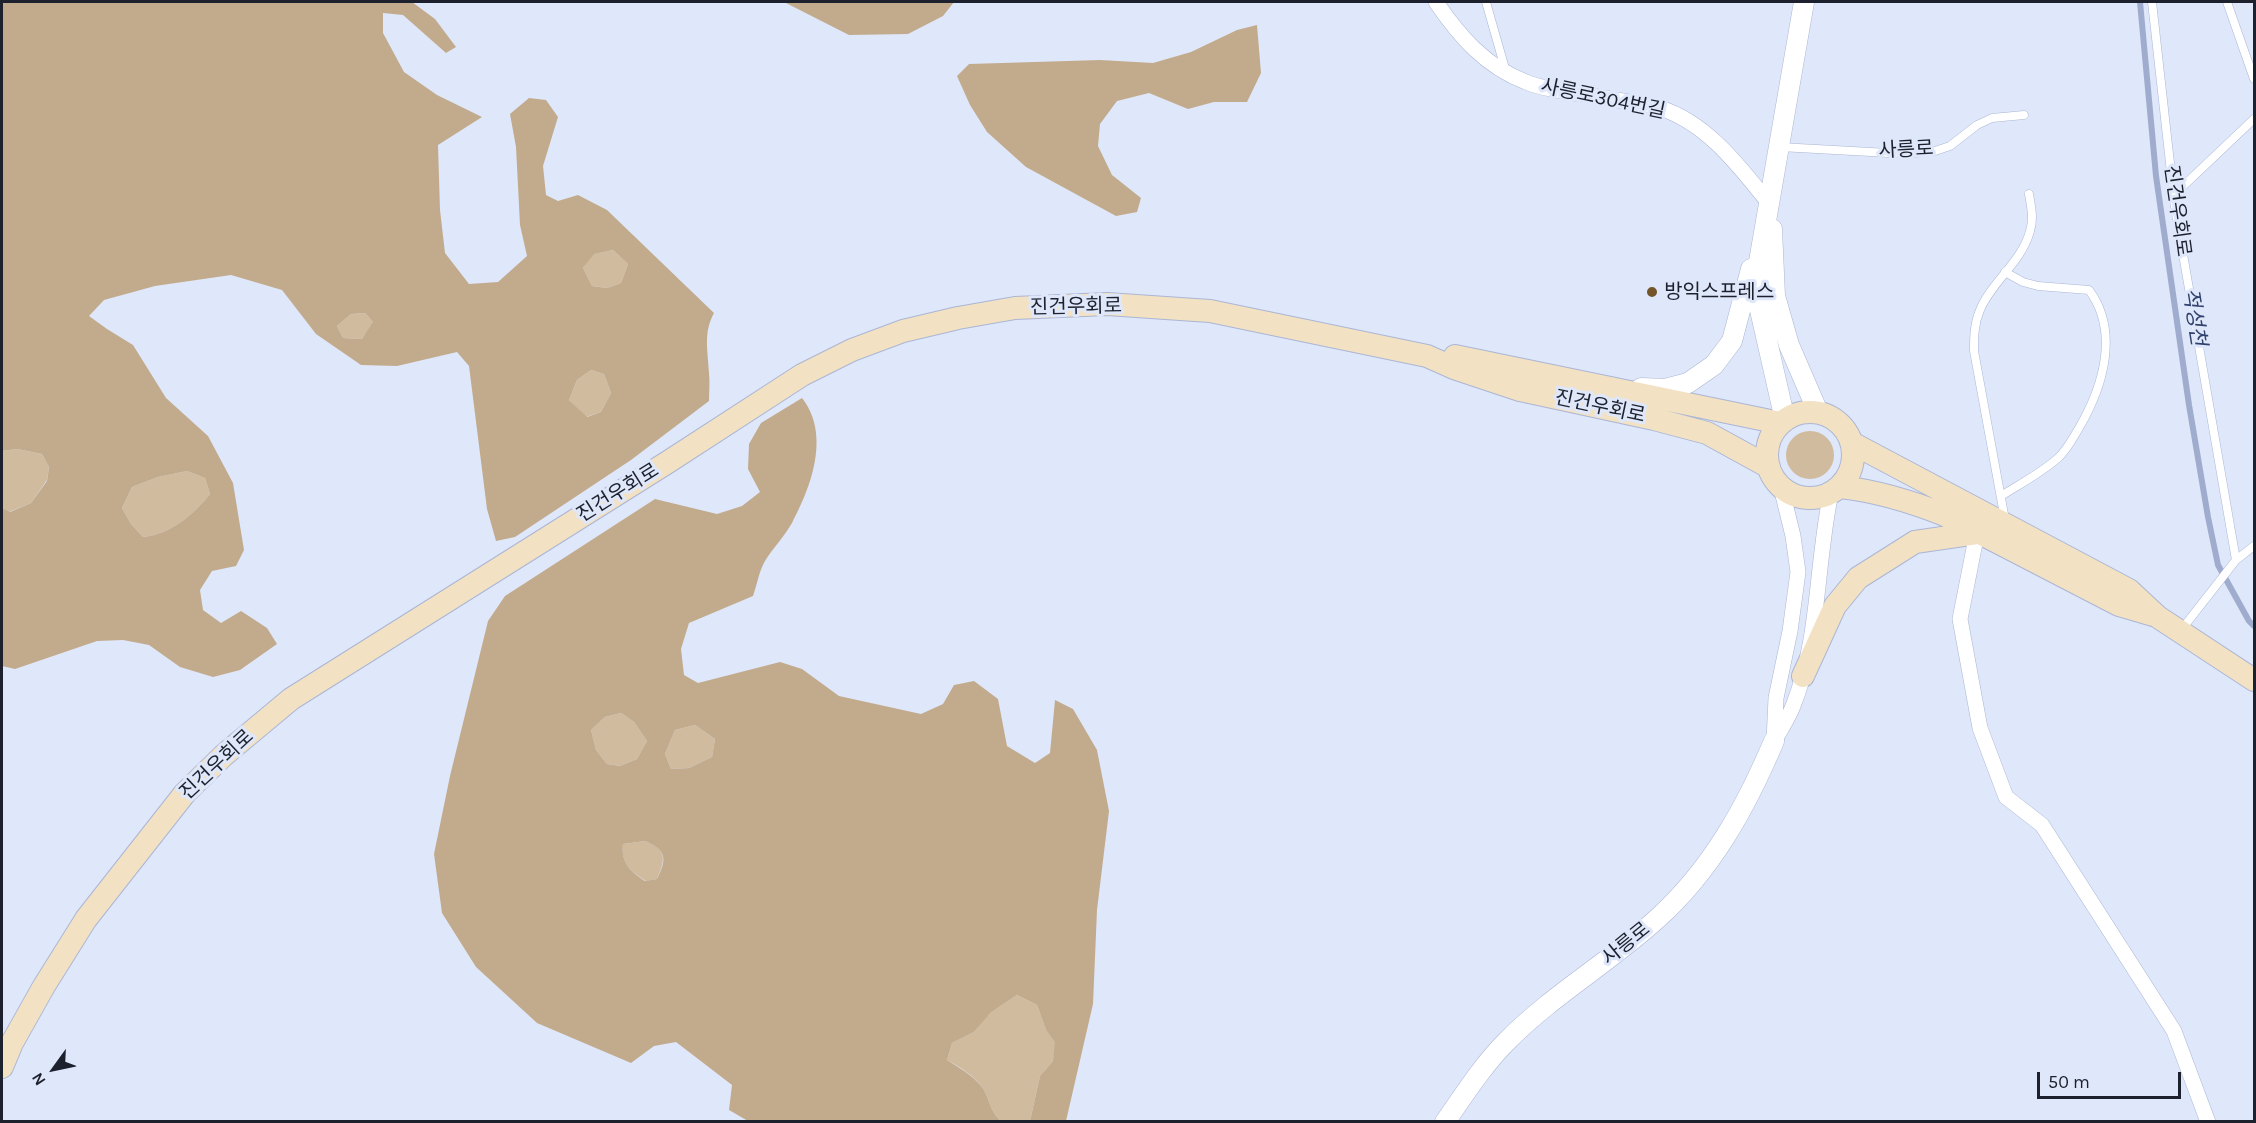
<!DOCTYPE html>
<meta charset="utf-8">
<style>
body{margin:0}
#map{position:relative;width:2256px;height:1123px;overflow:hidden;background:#dfe7fa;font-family:Karla,sans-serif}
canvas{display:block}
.frame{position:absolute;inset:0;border:3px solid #1d212d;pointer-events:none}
.north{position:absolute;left:24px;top:1039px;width:60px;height:60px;-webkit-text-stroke:4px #dfe7fa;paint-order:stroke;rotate:237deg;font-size:16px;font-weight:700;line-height:24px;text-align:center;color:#1d212d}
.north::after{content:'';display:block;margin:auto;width:21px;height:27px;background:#1d212d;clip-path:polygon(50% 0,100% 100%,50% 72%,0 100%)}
.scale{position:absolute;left:2037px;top:1072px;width:144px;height:27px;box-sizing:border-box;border:3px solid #1d212d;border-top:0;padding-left:8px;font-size:18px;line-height:21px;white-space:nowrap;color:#1d212d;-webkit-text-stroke:4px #dfe7fa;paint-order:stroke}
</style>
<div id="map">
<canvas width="2256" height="1123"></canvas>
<div class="frame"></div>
<div class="north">N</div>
<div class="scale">50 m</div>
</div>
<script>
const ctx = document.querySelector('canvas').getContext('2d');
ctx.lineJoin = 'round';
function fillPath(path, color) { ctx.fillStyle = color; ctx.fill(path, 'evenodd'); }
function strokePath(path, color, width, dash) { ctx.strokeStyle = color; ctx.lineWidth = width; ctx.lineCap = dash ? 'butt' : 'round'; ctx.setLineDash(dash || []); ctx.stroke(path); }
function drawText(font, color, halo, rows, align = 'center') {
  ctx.font = font + ' Karla,"Noto Sans KR",sans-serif'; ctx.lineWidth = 6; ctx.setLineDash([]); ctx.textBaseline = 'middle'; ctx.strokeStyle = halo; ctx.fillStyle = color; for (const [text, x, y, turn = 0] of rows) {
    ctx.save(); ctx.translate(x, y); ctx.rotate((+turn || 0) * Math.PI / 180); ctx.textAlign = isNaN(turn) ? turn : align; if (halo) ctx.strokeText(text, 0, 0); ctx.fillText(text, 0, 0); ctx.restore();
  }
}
const green = new Path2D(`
 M 613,250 L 628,264 L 621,283 L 607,288 L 592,286 L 583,268 L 593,254 Z
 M 365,313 L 373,322 L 372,326 L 362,339 L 343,338 L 337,326 L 351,314 Z
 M 591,370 L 604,374 L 611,393 L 601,412 L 586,417 L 569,400 L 577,380 Z
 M1786 455a24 24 0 1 1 48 0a24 24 0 1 1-48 0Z
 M 17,449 L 42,454 L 49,467 L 47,480 L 31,503 L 9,512 L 2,508 L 2,451 Z
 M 187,471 L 205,478 L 210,494 C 193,515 171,534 143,537 L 131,524 L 122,508 L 132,487 L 158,477 Z
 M 621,713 L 634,722 L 647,741 L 637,759 L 620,766 L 607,764 L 596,750 L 591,730 L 605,717 Z
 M 695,725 L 715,739 L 712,757 L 689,768 L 671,769 L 665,754 L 675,730 Z
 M 645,841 C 667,850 666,858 657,879 L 646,881 C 630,871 621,864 623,844 Z
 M 1017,995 L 1037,1005 L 1046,1030 L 1056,1042 L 1053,1061 L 1040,1076 L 1030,1121 L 1001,1121 C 990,1112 990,1099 982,1087 C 973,1075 960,1067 947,1060 L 952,1043 L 974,1032 L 990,1012 Z`);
const forest = new Path2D(`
 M 2,2 L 412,2 L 435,19 L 456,47 L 446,53 L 403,15 L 383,13 L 383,33 L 404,72 L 437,95 L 482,117 L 438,145 L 440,210 L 445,253 L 469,284 L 498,282 L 527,256 L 520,225 L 516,147 L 510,114 L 529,98 L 546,100 L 558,117 L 543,166 L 546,195 L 558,201 L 578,195 L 607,210 L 714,313 C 703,333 708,351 709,373 C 710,382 709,392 709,401 L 631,460 L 515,537 L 496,541 L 487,509 L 469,366 L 457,352 L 397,366 L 361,365 L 316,334 L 282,290 L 231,275 L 155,286 L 104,300 L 89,316 L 107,329 L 133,345 L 166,398 L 208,436 L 233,483 L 244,550 L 236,566 L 212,571 L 200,590 L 203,610 L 221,623 L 241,611 L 267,628 L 277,644 L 240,670 L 213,677 L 180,667 L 149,645 L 123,640 L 97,641 L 15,669 L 2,666 L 2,508 L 10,512 L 31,503 L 47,481 L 49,467 L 42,454 L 17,449 L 2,451 ZM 613,250 L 628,264 L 621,283 L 607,288 L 592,286 L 583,268 L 594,254 ZM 365,313 L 373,322 L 362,339 L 343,338 L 337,326 L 351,314 ZM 591,370 L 604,374 L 611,393 L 601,412 L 587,417 L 569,400 L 577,380 ZM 187,471 L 205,478 L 210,494 C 193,515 171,534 143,537 L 131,524 L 122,508 L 132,487 L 158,477 Z
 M 784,2 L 954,2 L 943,16 L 908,34 L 849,35 Z
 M 1257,25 L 1261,73 L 1247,102 L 1214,102 L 1188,109 L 1149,93 L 1117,101 L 1100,124 L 1098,146 L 1112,175 L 1141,198 L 1137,212 L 1116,216 L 1026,167 L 987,132 L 970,105 L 957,76 L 969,64 L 1100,60 L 1153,63 L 1191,52 L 1237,30 Z
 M 802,398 C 831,435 811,487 792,523 C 784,537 773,548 765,561 C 759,571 757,585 753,596 L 689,623 L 681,649 L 684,675 L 698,683 L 780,662 L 802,669 L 839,696 L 921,714 L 943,704 L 954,685 L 974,681 L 998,699 L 1007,746 L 1035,763 L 1050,753 L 1055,700 L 1073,709 L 1097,750 L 1109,811 L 1097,910 L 1093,1004 L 1066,1121 L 1030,1121 L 1040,1076 L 1053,1061 L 1055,1042 L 1046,1030 L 1037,1005 L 1017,995 L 991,1012 L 974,1032 L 952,1043 L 947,1060 C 960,1068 972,1075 982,1087 C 990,1099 990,1112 1001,1121 L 748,1121 L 729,1110 L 732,1085 L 676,1042 L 654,1046 L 631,1063 L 537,1023 L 476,967 L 442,913 L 434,854 L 450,776 L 488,621 L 505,596 L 655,499 L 717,514 L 742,506 L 760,492 L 748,469 L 749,444 L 761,423 ZM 621,713 L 634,722 L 647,741 L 637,759 L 620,766 L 607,764 L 596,750 L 591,730 L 605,717 ZM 695,725 L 715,739 L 712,757 L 689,768 L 671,769 L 665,754 L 675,730 ZM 645,841 C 667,850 667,859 657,879 L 645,881 C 630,871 621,863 623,844 Z`);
const stream = new Path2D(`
 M 2140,2 L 2156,176 L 2189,405 L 2208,517 L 2218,565 L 2249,621 L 2254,626`);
const service = new Path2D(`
 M 1486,2 L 1506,72
 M 2152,2 L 2175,208 L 2236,560 L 2182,629
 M 2227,2 L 2254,79
 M 1780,147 L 1907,154 L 1935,151 L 1950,146 L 1977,125 L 1992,118 L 2024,115
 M 2175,205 L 2180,189 L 2254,119
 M 2001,496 C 2020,484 2041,473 2058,458 C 2067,450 2073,438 2079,428 C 2103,387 2120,332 2089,290 L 2038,286 L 2023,282 L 2005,272
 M 2005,520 L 1974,351 C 1974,337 1974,324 1980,310 C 1992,281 2022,262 2030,231 C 2034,219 2031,206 2029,194
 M 2236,560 L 2254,546`);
const minor = new Path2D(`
 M 1436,2 C 1459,36 1486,67 1526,82 C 1547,91 1586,94 1611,99 C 1627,102 1644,103 1660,108 C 1707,123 1739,166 1768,202
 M 1977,533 L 1960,619 L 1980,728 L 2006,797 L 2042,825 L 2174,1031 L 2208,1122
 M 1776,738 C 1782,727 1789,717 1793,706 C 1820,639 1816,562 1831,493
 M 1774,741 L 1776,698 L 1790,631 L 1798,572 L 1793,536 L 1781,487`);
const tertiary = new Path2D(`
 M 1772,229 L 1775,296 L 1789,345 L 1818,412
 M 1641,388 L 1665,389 L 1688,383 L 1714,365 L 1732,341 L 1751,269
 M 1785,420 L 1760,310 L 1757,273 L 1804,2
 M 1445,1122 C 1464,1095 1483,1065 1506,1042 C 1552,995 1610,962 1658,918 C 1712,869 1746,807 1774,741`);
const secondary = new Path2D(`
 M 1455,356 L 1780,423
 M1767 455a43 43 0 1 1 86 0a43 43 0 1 1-86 0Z
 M 1852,443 L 2129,590 L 2158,617 L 2254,680
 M 1840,487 C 1877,491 1910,501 1945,515 L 2119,605 L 2153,615
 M 1803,676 L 1835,606 L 1858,578 L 1915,542 L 1977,533
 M 2,1067 L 12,1043 L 44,986 L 86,919 L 185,793 L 224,755 L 291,699 L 668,462 L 802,375 L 852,350 L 903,331 L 958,318 L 1015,308 L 1107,304 L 1210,311 L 1427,356 L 1454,368 L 1520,390 L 1654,419 L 1707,433 L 1769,467`);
const markers = [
 [1652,292,6,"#735529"]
];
const streetNames = [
 ["사릉로304번길",1603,99,12],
 ["사릉로",1906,150,-3],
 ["진건우회로",2177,211,82],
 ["진건우회로",1076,307,-1],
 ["진건우회로",1600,407,12],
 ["진건우회로",618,493,-32],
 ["진건우회로",217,765,-43],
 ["사릉로",1626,944,-39]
];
const poiNames = [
 ["방익스프레스",1664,292]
];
const waterNames = [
 ["적성천",2194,317,81]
];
fillPath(green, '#d0bb9e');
fillPath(forest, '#c2ab8c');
strokePath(stream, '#a0acce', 6);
strokePath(service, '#aab6d4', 9);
strokePath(minor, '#aab6d4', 16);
strokePath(tertiary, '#aab6d4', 21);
strokePath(secondary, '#aab6d4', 24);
strokePath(service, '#fff', 8);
strokePath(minor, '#fff', 15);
strokePath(tertiary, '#fff', 20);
strokePath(secondary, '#f3e1c4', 22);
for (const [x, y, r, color] of markers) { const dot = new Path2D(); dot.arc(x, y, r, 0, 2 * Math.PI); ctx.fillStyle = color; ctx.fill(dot); strokePath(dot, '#dfe7fa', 2); }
drawText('20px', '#1d212d', '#dfe7fa', streetNames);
drawText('20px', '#1d212d', '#dfe7fa', poiNames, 'left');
drawText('italic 21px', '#31406d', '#dfe7fa', waterNames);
</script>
